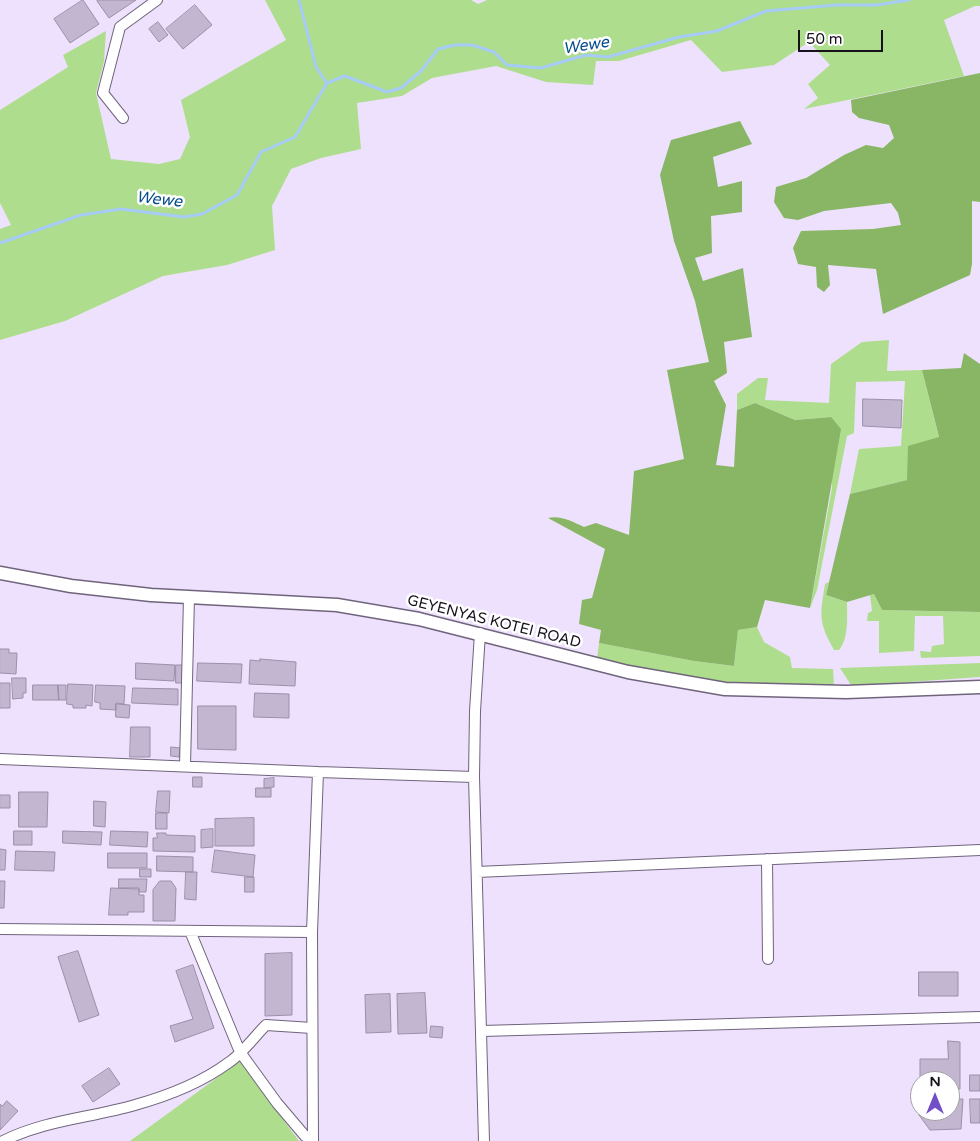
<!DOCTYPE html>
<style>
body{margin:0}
#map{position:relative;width:980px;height:1141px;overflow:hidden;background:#eee1fd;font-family:"Varela Round",sans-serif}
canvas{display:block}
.north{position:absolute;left:910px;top:1071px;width:50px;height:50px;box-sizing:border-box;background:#fff;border:1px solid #a2a0a4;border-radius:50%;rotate:0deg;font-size:14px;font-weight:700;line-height:20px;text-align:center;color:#16111b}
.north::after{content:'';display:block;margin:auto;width:18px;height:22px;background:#724ec7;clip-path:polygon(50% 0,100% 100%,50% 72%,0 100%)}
.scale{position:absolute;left:798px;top:30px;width:85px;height:22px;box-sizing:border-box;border:2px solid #16111b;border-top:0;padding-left:6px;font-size:15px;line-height:18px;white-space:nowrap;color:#16111b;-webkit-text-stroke:4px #fff;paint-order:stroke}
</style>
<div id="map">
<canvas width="980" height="1141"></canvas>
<div class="north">N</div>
<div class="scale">50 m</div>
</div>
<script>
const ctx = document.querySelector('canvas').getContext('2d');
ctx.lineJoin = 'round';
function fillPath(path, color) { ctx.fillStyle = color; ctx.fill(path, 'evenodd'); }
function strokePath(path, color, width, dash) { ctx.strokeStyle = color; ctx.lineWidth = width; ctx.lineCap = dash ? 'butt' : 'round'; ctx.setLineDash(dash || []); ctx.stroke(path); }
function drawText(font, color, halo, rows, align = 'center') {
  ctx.font = font + ' "Varela Round",sans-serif'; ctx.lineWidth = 5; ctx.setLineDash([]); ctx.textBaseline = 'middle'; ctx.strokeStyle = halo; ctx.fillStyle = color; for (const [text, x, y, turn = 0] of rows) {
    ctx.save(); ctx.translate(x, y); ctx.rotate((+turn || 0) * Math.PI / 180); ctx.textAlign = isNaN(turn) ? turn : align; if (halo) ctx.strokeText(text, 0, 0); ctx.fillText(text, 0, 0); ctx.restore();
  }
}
const green = new Path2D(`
 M 265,0 L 471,0 L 478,4 L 487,0 L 980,0 L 980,6 L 975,6 L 944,20 L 964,76 L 804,109 L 818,98 L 808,84 L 830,65 L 809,42 L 774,65 L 722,72 L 691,40 L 619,61 L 596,61 L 593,85 L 546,82 L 496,66 L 432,78 L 402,96 L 357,103 L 361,149 L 321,158 L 291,169 L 272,206 L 275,250 L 227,265 L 163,276 L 65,321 L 0,340 L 0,229 L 11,225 L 0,203 L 0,110 L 68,67 L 63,55 L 106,31 L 104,61 L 96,93 L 111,159 L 159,164 L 180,159 L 190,137 L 181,100 L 286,40 Z
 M 889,340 L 887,371 L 922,370 L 939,438 L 907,480 L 850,494 L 859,449 L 901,446 L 905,381 L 856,382 L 854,433 L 847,436 L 817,590 L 810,608 L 832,488 L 830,417 L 795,420 L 755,403 L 737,410 L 737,394 L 758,378 L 768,378 L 765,400 L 829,403 L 831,364 L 862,342 Z
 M 829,582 L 826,595 L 847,602 C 847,617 849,638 839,650 L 834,650 C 818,621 820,616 825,584 Z
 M 874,594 L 882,610 L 980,612 L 980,656 L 921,658 L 920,651 L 931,652 L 932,646 L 944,644 L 943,616 L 915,616 L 914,651 L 879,653 L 879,621 L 867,621 L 868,613 L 872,611 L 870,595 Z
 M 757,627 L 764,642 L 790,657 L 792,668 L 833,669 L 834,687 L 715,683 L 655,674 L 597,659 L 599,643 L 694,661 L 734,666 L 738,630 Z
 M 980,663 L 980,677 L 868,685 L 851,685 L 840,668 Z
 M 240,1061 L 299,1141 L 130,1141 Z`);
const forest = new Path2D(`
 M 980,73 L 980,202 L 972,201 L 972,264 L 970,275 L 883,314 L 876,269 L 828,265 L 830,285 L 824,292 L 817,287 L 816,267 L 798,264 L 793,248 L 801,231 L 873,229 L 901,225 L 898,213 L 891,203 L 824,211 L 798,220 L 784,218 L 774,202 L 776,187 L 806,178 L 844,155 L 866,145 L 883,148 L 894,138 L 889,125 L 859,118 L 852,112 L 851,100 Z
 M 740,121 L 752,144 L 713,157 L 718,187 L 742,181 L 742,212 L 711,216 L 712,253 L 695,258 L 703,281 L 743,268 L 752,337 L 724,342 L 727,373 L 714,381 L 726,405 L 716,465 L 734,467 L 737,410 L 755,403 L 795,420 L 831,417 L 841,429 L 810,608 L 765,600 L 757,627 L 738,630 L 734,666 L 694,661 L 599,643 L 601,630 L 579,624 L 582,600 L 592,598 L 605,549 L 548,518 C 561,515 573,522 584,527 L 596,523 L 629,535 L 634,471 L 684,459 L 667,370 L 709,362 L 695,301 L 674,241 L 660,175 L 671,140 Z
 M 964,353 L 980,364 L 980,612 L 882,610 L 874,594 L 847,602 L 826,595 L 850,494 L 907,480 L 908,446 L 939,437 L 922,370 L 961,368 Z`);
const stream = new Path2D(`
 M 299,0 L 316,67 L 327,83
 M 0,243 L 81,215 L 121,209 L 184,217 L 202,214 L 237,195 L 261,152 L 295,137 L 327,83 L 345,76 L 387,92 L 401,88 L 421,71 L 438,49 L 455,45 L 472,45 L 494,52 L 507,65 L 541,68 L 586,55 L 608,57 L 679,37 L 717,31 L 766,11 L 837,5 L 876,5 L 909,0`);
const building = new Path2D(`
 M 83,0 L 99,24 L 70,43 L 54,19 Z
 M 99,0 L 136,0 L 109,18 L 97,1 Z
 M 195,5 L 212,25 L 183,49 L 166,29 Z
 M 158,22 L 168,35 L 159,42 L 149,29 Z
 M 863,399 L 902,400 L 901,428 L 863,426 Z
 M 0,649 L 9,649 L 9,653 L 17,653 L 16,674 L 0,673 Z
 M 260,659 L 296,662 L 295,686 L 249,684 L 250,660 L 260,661 Z
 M 136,663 L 175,665 L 174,681 L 136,679 Z
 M 198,663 L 242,664 L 241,683 L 197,681 Z
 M 176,665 L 183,665 L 183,683 L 176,683 Z
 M 12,678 L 26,678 L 26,693 L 23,693 L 23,698 L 13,699 Z
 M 0,683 L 10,683 L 10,708 L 0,708 Z
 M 68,684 L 93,685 L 92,706 L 86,705 L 86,708 L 73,708 L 73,705 L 67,704 Z
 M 33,685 L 58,685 L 59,700 L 33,700 Z
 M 58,685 L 66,685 L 66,700 L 59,700 Z
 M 96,685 L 125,686 L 124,704 L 116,703 L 116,710 L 100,709 L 100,703 L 95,702 Z
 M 133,688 L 178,689 L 178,705 L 132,703 Z
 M 255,693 L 289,694 L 289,718 L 254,717 Z
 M 116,704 L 130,705 L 129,718 L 116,717 Z
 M 198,706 L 236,706 L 236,750 L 198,749 Z
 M 131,727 L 150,727 L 150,757 L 130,757 Z
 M 171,747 L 180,748 L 179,757 L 171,756 Z
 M 193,777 L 202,777 L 202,787 L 193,787 Z
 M 274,778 L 274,787 L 264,788 L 264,779 Z
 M 256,788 L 271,788 L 271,797 L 256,797 Z
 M 158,791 L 170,791 L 169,813 L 156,812 Z
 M 19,792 L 48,792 L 47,827 L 19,827 Z
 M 0,795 L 10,795 L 10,808 L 0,808 Z
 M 94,801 L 106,802 L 105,827 L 94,826 Z
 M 156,813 L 167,813 L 167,829 L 156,829 Z
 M 254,818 L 254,846 L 215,846 L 215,819 Z
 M 213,829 L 213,847 L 201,848 L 201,830 Z
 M 14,831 L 32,831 L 32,845 L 14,845 Z
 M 63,831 L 102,832 L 101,845 L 63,843 Z
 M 111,831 L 148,832 L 147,847 L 110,845 Z
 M 157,833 L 166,833 L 166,835 L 195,836 L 195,852 L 153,851 L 153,838 L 157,838 Z
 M 0,849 L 6,850 L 5,870 L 0,870 Z
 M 215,850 L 255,855 L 253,877 L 212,872 Z
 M 16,851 L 55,852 L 54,871 L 15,870 Z
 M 108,853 L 147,853 L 147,868 L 108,868 Z
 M 157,856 L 193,857 L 193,872 L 157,871 Z
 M 140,869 L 151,869 L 151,877 L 140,877 Z
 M 186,872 L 197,872 L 196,900 L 185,899 Z
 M 245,877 L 254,877 L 254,892 L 245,892 Z
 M 119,879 L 147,879 L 146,892 L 139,892 L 139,888 L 119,888 Z
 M 0,881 L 5,881 L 4,908 L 0,908 Z
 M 160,881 L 171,881 L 176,888 L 175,921 L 153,921 L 153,890 Z
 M 111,888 L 139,889 L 139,895 L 144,895 L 144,912 L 128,912 L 128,915 L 109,915 Z
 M 78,951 L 99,1015 L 79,1022 L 58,957 Z
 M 292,953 L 292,1015 L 265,1016 L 265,954 Z
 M 193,965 L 214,1028 L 175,1042 L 170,1026 L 193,1019 L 176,971 Z
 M 919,972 L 958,972 L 958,996 L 919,996 Z
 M 425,993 L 427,1033 L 398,1034 L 397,994 Z
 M 390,994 L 391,1032 L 366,1033 L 365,995 Z
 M 431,1026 L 443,1027 L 442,1038 L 430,1037 Z
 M 948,1041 L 960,1042 L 960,1089 L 950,1089 L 950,1081 L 920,1081 L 920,1089 L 920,1059 L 948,1059 Z
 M 109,1068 L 120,1084 L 93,1102 L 82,1086 Z
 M 970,1075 L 980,1075 L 980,1091 L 970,1091 Z
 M 917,1098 L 920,1098 L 920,1111 L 950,1111 L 950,1099 L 963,1099 L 961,1129 L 930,1130 L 919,1115 Z
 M 970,1099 L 980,1099 L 980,1123 L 971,1123 Z
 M 7,1101 L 18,1111 L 0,1130 L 0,1104 L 2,1106 Z`);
const minor = new Path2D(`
 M 123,118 L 103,93 L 120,27 L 157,0
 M 480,633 L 475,711 L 474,777 L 484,1141
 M 0,759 L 318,772
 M 185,766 L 189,597
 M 767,859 L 768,959
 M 477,872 L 980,850
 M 0,929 L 312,932
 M 190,931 L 240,1052 L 277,1103 L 305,1136 L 313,1140
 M 482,1031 L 980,1017
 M 3,1141 C 45,1120 90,1118 135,1105 C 167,1096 201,1083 228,1063 C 242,1054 254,1037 266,1025 L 312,1028
 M 313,1141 L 312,932 L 318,772 L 474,777`);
const tertiary = new Path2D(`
 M 0,573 L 71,586 L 151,595 L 337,605 L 419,619 L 628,672 L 725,689 L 846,692 L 980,687`);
const streetNames = [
 ["GEYENYAS KOTEI ROAD",494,622,14]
];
const waterNames = [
 ["Wewe",586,46,-9],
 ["Wewe",159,200,6]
];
fillPath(green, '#afdd8e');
fillPath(forest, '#88b665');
strokePath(stream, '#a6cbf6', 3);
fillPath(building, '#c2b6d1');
strokePath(building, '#9b8fa9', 1);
strokePath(minor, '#6f647c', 12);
strokePath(tertiary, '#6f647c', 15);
strokePath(minor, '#fff', 10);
strokePath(tertiary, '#fff', 12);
drawText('15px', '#16111b', '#fff', streetNames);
drawText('italic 16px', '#084e8c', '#fff', waterNames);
</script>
